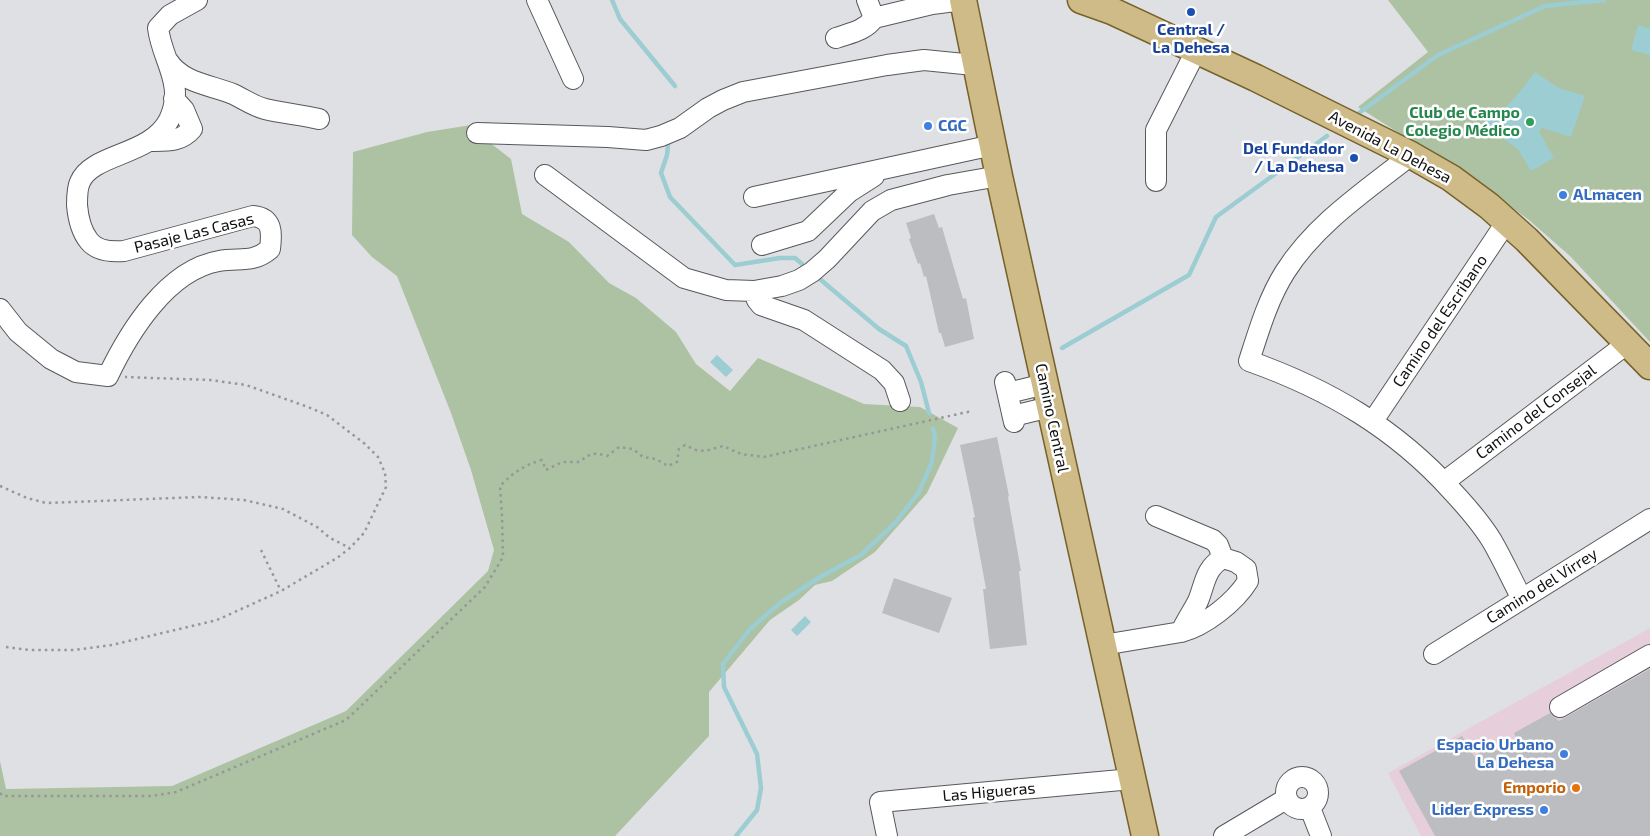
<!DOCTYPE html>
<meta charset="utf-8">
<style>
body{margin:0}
canvas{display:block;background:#dfe0e3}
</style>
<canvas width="1650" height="836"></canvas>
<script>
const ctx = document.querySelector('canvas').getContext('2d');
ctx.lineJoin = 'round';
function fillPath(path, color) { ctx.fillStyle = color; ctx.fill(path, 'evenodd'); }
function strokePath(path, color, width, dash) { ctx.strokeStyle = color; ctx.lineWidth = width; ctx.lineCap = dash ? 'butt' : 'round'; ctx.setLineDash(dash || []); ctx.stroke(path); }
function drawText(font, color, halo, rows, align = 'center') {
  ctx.font = font + ' "Exo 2",sans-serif'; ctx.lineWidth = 5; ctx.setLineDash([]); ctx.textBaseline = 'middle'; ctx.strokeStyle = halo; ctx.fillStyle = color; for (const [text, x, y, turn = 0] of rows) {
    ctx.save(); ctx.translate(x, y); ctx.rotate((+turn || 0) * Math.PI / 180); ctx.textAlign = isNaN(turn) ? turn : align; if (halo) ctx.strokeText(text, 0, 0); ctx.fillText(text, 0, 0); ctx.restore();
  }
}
const commercial = new Path2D(`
 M 1650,628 L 1650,836 L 1421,836 L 1388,773 Z`);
const green = new Path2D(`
 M 1388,0 L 1650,0 L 1650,342 L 1570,256 L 1529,220 L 1484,187 L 1358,107 L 1428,52 Z
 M 490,122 L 489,142 L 511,159 L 522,214 L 569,242 L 609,283 L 636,298 L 676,332 L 696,364 L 730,391 L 758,358 L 864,404 L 920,407 L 958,428 L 927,493 L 875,552 L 832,581 L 815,585 L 799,600 L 770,620 L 709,692 L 709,736 L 615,836 L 0,836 L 0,761 L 6,789 L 172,786 L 346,711 L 488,571 L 494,550 L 471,470 L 451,413 L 397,276 L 372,257 L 352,235 L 353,152 L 427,132 Z`);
const water = new Path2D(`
 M 1638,25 L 1650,29 L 1650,55 L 1631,50 Z
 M 1535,72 L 1559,88 L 1585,96 L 1571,137 L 1542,128 L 1539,131 L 1554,158 L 1531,171 L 1518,149 L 1483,125 L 1490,115 L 1495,119 L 1518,94 Z
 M 717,355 L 733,370 L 726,377 L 710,362 Z
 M 805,616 L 811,622 L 797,636 L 791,630 Z`);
const stream = new Path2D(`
 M 612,0 L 620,19 L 675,86
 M 1359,113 L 1438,55 L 1545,6 L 1604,0
 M 668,145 L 667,155 L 661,173 L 670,197 L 735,265 L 780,258 L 795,258 L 802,264
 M 821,280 L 879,329 L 906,346 L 921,382 L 929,413
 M 1062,348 L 1189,275 L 1216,217 L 1327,136
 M 736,836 L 757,810 L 761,788 L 757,754 L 724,687 L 723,664 L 750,629 L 780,603 L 820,577 L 861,555 L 896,522 L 919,492 L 932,462 L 935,437 L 933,429`);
const building = new Path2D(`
 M 934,214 L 939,228 L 942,227 L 963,299 L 966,298 L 974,339 L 945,347 L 941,333 L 939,333 L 926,276 L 924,277 L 920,263 L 918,264 L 909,239 L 911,238 L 906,223 Z
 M 997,437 L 1009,496 L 1008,497 L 1021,571 L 1019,571 L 1027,645 L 990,649 L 983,589 L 986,589 L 973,518 L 975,517 L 960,445 Z
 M 894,578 L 952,598 L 939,633 L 882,613 Z
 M 1650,669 L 1650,836 L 1435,836 L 1399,771 L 1462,736 L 1474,756 L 1494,745 L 1497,751 L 1517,740 L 1514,733 L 1550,713 L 1559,721 Z`);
const path = new Path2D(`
 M 0,486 L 27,498 L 46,503 L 201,497 L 244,500 L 283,509 L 317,527 L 330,538 L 350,548
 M 261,550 L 281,591
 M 6,647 L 29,650 L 74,650 L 112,645 L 217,620 L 281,591 L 337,558 L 350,548 L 364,533 L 386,487 L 385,473 L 378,457 L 365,444 L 327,415 L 308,407 L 246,385 L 210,380 L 125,377
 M 0,793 L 3,796 L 152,796 L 176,792 L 346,720 L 485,587 L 503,557 L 502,517 L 500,486 C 513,473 524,465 542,460 L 546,470 L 562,462 L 580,462 C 589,453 595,452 607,456 L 619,447 L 633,449 L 643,457 L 656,459 L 668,466 L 677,462 L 679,449 L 685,445 L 696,450 L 705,451 L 723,446 L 741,454 L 764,457 L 972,411`);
const minor = new Path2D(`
 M 537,0 L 573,79
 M 867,0 L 874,18
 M 836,38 C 850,33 865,31 874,18 L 932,4 L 963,0
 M 168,61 C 182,83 211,85 233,94 C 244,99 253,106 265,109 C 282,113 301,115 319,119
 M 477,133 L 608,137 L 646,140 L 661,136 L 680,128 L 708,108 L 723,100 L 743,92 L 887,65 L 924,60 L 964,64 L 976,63
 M 151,141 C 167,141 181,142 192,129 L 184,110 L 174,99
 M 1411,155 C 1367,190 1316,223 1285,272 C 1268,299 1259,330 1249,361 C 1328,389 1395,428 1452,491 C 1466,506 1481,523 1492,541 C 1503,560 1512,580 1522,599
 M 545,175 L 684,278 L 726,290 L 754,291 L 782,286 L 799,280 L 812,272 L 827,259 L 872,211 L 891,200 L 948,185 L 999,176
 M 1156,181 L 1156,130 L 1196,51
 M 754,197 L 993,145
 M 762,245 L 808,231 L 849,192 L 874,176
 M 754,291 L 757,300 L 761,305 L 804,320 L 882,370 L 894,383 L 900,401
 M 0,309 L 18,332 L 51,359 L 76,372 L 108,376 C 129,332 167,270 219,261 C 239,257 252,264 270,249 C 272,233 273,218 253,216 L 124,251 C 112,252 97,251 89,241 C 81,231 78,217 77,205 C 77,198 77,188 80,182 C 92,153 151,156 169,120 C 186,84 162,61 158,28 L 170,15 L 197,0
 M 1005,382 L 1014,422
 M 1008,393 L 1045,384
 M 1013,416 L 1050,407
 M 1373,421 L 1507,221
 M 1444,482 L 1628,343
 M 1156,516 L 1213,540 L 1218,545 L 1223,558
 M 1103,645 L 1181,632 C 1205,626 1235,602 1248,581 L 1246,569 L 1236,562 L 1223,558 C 1205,568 1205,584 1198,601 C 1193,611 1186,621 1181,632
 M 1434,654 L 1650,519
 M 1560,707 L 1650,655
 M1286 793a16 16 0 1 1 32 0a16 16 0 1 1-32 0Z
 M 1310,808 L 1321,836
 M 887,836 L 880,802 L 1132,779
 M 1224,836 L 1286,799`);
const major = new Path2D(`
 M 963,0 L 999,176 L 1145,836
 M 1081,0 L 1112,11 L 1256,78 L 1411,155 L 1451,178 L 1489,206 L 1527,240 L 1650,366`);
const markers = [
 [1191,12,5,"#1a4fb4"],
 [1530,122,5,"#2e9e5b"],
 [928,126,5,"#3f7fe0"],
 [1354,158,5,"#1a4fb4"],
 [1563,195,5,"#3f7fe0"],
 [1564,754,5,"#3f7fe0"],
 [1576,788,5,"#e8710a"],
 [1544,810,5,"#3f7fe0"]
];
const transitNames = [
 ["Central /",1191,30],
 ["La Dehesa",1191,48],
 ["Del Fundador",1344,149,"right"],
 ["/ La Dehesa",1344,167,"right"]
];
const leisureNames = [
 ["Club de Campo",1520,113],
 ["Colegio Médico",1520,131]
];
const shopNames = [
 ["CGC",938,126],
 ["ALmacen",1573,195],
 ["Espacio Urbano",1554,745,"right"],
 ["La Dehesa",1554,763,"right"],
 ["Lider Express",1534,810,"right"]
];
const streetNames = [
 ["Avenida La Dehesa",1390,147,28],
 ["Pasaje Las Casas",194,233,-14],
 ["Camino del Escribano",1440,321,-56],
 ["Camino del Consejal",1536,412,-37],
 ["Camino Central",1052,418,78],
 ["Camino del Virrey",1542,586,-32],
 ["Las Higueras",989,792,-5]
];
const foodNames = [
 ["Emporio",1566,788]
];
fillPath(commercial, '#e6cfdb');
fillPath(green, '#acc2a3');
fillPath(water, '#9bcdd2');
strokePath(stream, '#9bcdd2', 4.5);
fillPath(building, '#bcbdc0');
strokePath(minor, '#58595c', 22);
strokePath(major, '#77622a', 29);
strokePath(path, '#969799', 2.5, [2.5, 4]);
strokePath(minor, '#fff', 20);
strokePath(major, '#cfbb88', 26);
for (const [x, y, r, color] of markers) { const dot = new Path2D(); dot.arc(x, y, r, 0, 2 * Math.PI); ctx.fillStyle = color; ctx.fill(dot); strokePath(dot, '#fff', 2); }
drawText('bold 16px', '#164399', '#fff', transitNames);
drawText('bold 16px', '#27864d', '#fff', leisureNames, 'right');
drawText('bold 16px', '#366cbe', '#fff', shopNames, 'left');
drawText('16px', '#101011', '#fff', streetNames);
drawText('bold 16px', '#c56008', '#fff', foodNames, 'right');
</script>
